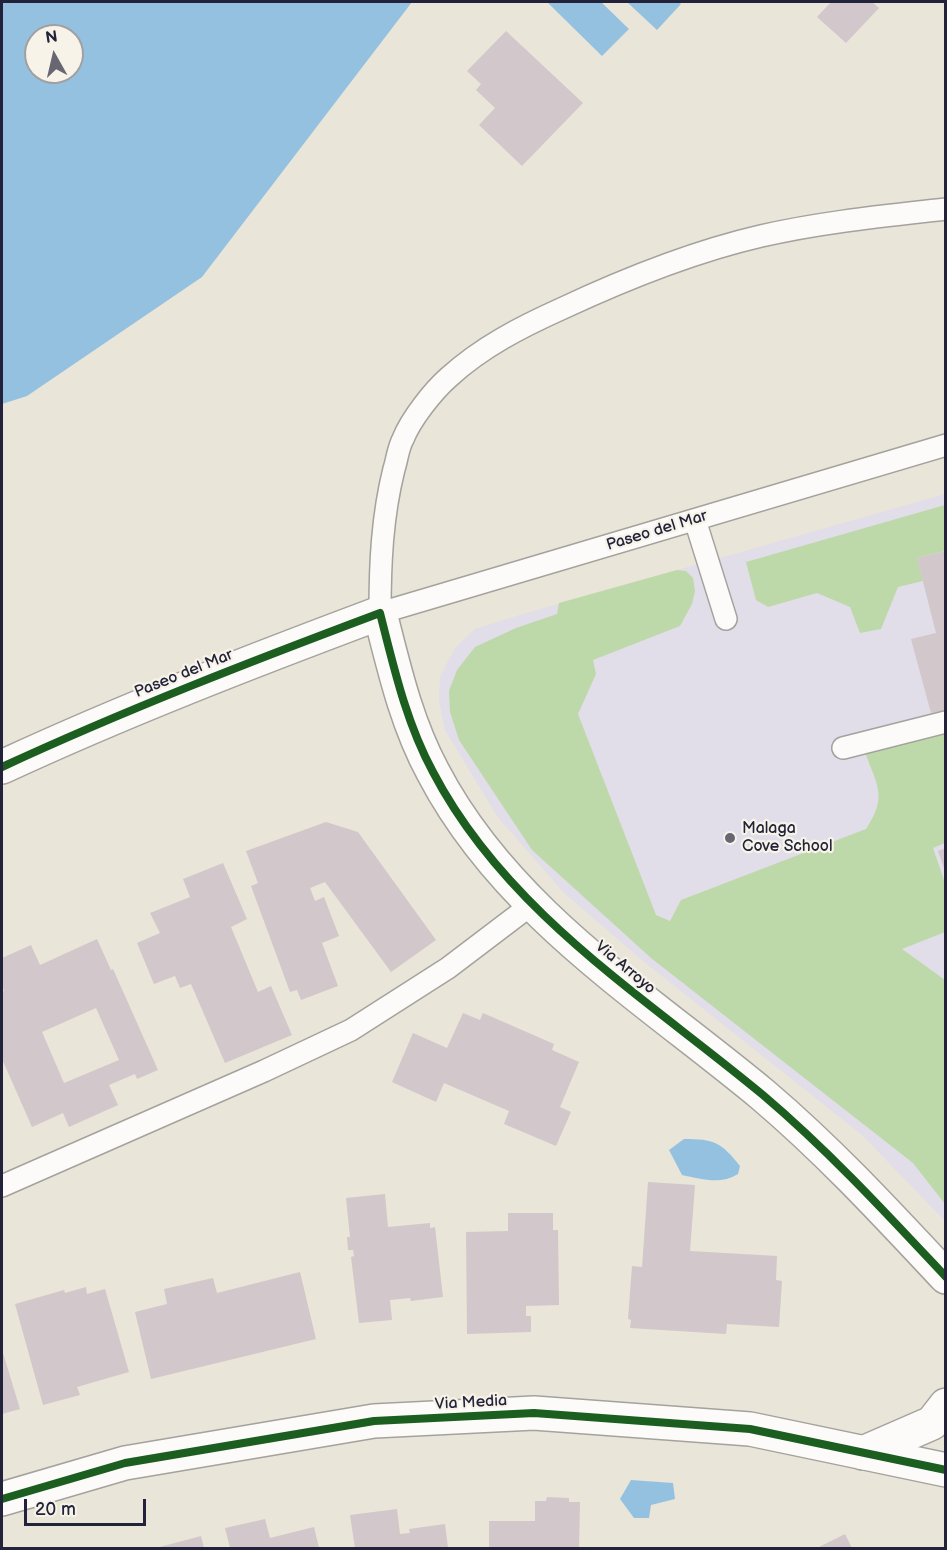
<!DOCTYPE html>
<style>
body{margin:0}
#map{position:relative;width:947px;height:1550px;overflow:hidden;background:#e9e5d8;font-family:"Balsamiq Sans",sans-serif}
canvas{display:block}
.frame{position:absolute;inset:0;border:3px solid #22223b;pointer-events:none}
.north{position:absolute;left:24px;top:24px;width:60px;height:60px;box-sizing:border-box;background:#f7f3e8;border:2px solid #a29fa3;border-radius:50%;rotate:352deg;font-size:16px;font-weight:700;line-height:24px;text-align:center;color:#22223b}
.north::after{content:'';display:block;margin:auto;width:21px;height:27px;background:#686672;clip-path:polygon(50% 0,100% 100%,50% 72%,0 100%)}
.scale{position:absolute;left:24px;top:1499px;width:122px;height:27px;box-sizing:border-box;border:3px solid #22223b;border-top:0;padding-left:8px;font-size:18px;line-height:21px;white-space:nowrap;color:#22223b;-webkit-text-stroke:4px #f7f3e8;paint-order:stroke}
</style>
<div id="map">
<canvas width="947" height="1550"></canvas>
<div class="frame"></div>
<div class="north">N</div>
<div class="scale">20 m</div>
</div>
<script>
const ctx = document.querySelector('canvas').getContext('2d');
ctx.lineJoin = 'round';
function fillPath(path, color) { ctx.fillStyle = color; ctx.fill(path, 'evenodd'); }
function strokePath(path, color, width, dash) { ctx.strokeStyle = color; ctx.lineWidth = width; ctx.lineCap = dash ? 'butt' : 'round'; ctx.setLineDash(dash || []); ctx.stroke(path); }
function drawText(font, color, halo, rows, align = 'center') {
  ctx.font = font + ' "Balsamiq Sans",sans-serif'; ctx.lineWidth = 4.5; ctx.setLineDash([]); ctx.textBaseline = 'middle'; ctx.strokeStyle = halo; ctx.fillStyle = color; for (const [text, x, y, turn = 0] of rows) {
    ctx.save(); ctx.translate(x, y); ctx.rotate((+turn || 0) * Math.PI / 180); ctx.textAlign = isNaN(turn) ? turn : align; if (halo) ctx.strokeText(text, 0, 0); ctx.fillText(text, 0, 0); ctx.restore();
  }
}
const built = new Path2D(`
 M 945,494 L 945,1221 L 862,1135 L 643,961 L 564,893 L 497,816 L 445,730 L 439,701 L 440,677 L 455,648 L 475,629 L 523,614 Z`);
const green = new Path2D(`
 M 945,505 L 945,551 L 917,558 L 923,581 L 898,587 L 881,629 L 860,633 L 850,607 L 817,593 L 768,607 L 756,600 L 746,562 Z
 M 677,570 L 686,571 L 693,578 L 695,591 L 692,604 L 680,626 L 593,660 L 596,674 L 578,714 L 656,915 L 670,921 L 681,900 L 866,829 C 888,796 877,786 865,752 L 945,730 L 945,843 L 933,848 L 945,883 L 945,932 L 902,949 L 945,980 L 945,1204 L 913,1163 L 651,958 L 532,850 L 459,740 L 450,712 L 449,691 L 457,670 L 475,647 L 516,628 L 557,614 L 559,603 Z`);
const water = new Path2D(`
 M 2,2 L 412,2 L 202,277 L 27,396 L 2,404 ZM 36,36 L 72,36 L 72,72 L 36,72 Z
 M 547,2 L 601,2 L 629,29 L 602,56 Z
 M 627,2 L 678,2 L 681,4 L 657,30 Z
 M 684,1139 C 714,1139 721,1142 740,1166 L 738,1174 C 720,1185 702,1179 682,1175 L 669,1150 Z
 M 631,1480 L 673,1483 L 675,1499 L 651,1505 L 649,1518 L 634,1518 L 620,1499 Z`);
const building = new Path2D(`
 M 831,2 L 872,2 L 879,8 L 846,43 L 817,17 Z
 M 506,31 L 583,103 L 522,166 L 479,125 L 495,108 L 476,90 L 481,84 L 467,71 Z
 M 946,551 L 946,710 L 931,713 L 911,639 L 936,633 L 917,558 Z
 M 326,822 L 358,832 L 436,940 L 391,972 L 325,882 L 310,888 L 315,901 L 324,897 L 339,936 L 322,943 L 338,986 L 301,1000 L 297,990 L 290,992 L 251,886 L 258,883 L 246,851 Z
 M 946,848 L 946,871 L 945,871 L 938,851 Z
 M 223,863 L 247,919 L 231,927 L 258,992 L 271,986 L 292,1035 L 225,1063 L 191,984 L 180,988 L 175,976 L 154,984 L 137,943 L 160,933 L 150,913 L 190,897 L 183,879 Z
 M 97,939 L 111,970 L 113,969 L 158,1070 L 137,1079 L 135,1074 L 109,1085 L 118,1105 L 69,1127 L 63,1113 L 32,1127 L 2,1059 L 2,992 L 4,991 L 2,985 L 2,958 L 31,945 L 40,965 ZM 96,1008 L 119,1060 L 64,1083 L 42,1032 Z
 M 463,1013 L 480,1020 L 483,1013 L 554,1044 L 552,1050 L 579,1062 L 560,1107 L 571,1112 L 556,1146 L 504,1124 L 509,1111 L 444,1083 L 436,1102 L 392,1082 L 413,1033 L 447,1048 Z
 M 648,1182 L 695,1185 L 690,1251 L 777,1256 L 776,1280 L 782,1281 L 779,1327 L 727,1324 L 726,1334 L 630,1328 L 631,1320 L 628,1319 L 632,1266 L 642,1267 Z
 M 385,1194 L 388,1227 L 430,1223 L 430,1228 L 435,1227 L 443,1297 L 411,1301 L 410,1298 L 390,1300 L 392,1320 L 359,1323 L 351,1257 L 354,1256 L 353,1250 L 348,1250 L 347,1237 L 350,1237 L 346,1198 Z
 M 508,1213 L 553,1213 L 553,1230 L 558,1230 L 559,1305 L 526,1306 L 526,1316 L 531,1316 L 531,1332 L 467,1334 L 466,1232 L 508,1231 Z
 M 300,1272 L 316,1339 L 151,1379 L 135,1312 L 167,1304 L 164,1289 L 213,1278 L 217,1293 Z
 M 86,1287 L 87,1294 L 105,1289 L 129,1372 L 77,1387 L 80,1395 L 43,1405 L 15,1304 L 64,1290 L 65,1293 Z
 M 3,1353 L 20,1409 L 2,1414 L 2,1354 Z
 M 547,1497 L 569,1498 L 569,1502 L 580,1502 L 579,1548 L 489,1548 L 489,1521 L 535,1521 L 535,1501 L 546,1501 Z
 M 397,1509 L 400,1534 L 410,1533 L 409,1529 L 445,1524 L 448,1548 L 355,1548 L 350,1515 Z
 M 265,1519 L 270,1538 L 314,1527 L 319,1548 L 230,1548 L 225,1528 Z
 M 845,1534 L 852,1548 L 817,1548 Z
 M 201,1536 L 204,1548 L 156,1548 Z`);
const service = new Path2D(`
 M 946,209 C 884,216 822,222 761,236 C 692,252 625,279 561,309 C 521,327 482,347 449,377 C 433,391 411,419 403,439 C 398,448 397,460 394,469 C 382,517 380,564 380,613 L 946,445
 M 695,520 L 726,619
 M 843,748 L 946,722
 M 2,1186 L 264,1071 L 351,1030 L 448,968 L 531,905`);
const minor = new Path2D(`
 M 2,1499 L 125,1463 L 374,1421 L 534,1413 L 750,1429 L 946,1470`);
const tertiary = new Path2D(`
 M 2,767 C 125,710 252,661 380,613 C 394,668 406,722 433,772 C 506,912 645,997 763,1095 C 829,1151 887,1214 946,1277
 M 863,1453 L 932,1423 L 946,1405`);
const cycleway = new Path2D(`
 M 2,767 C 125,710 252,661 380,613 C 394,668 406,722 433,772 C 506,912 645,997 763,1095 C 829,1151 887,1214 946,1277
 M 2,1499 L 125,1463 L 374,1421 L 534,1413 L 750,1429 L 946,1470`);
const markers = [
 [730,838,6,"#686672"]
];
const streetNames = [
 ["Paseo del Mar",657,531,-17],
 ["Paseo del Mar",184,674,-22],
 ["Via Arroyo",625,968,40],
 ["Via Media",471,1403,-3]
];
const poiNames = [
 ["Malaga",742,829],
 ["Cove School",742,847]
];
fillPath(built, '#e1dde9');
fillPath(green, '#bed9a9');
fillPath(water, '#94c1e0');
fillPath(building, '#d2c7ca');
strokePath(service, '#a4a29d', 24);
strokePath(minor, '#a4a29d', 36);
strokePath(tertiary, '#a4a29d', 36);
strokePath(service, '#fcfbf9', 21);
strokePath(minor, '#fcfbf9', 33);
strokePath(tertiary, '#fcfbf9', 33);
strokePath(cycleway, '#1b5e20', 8);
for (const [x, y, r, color] of markers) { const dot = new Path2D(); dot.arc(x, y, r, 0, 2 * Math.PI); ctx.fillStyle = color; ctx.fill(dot); strokePath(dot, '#f7f3e8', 2); }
drawText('16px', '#22223b', '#f7f3e8', streetNames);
drawText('16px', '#22223b', '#f7f3e8', poiNames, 'left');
</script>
